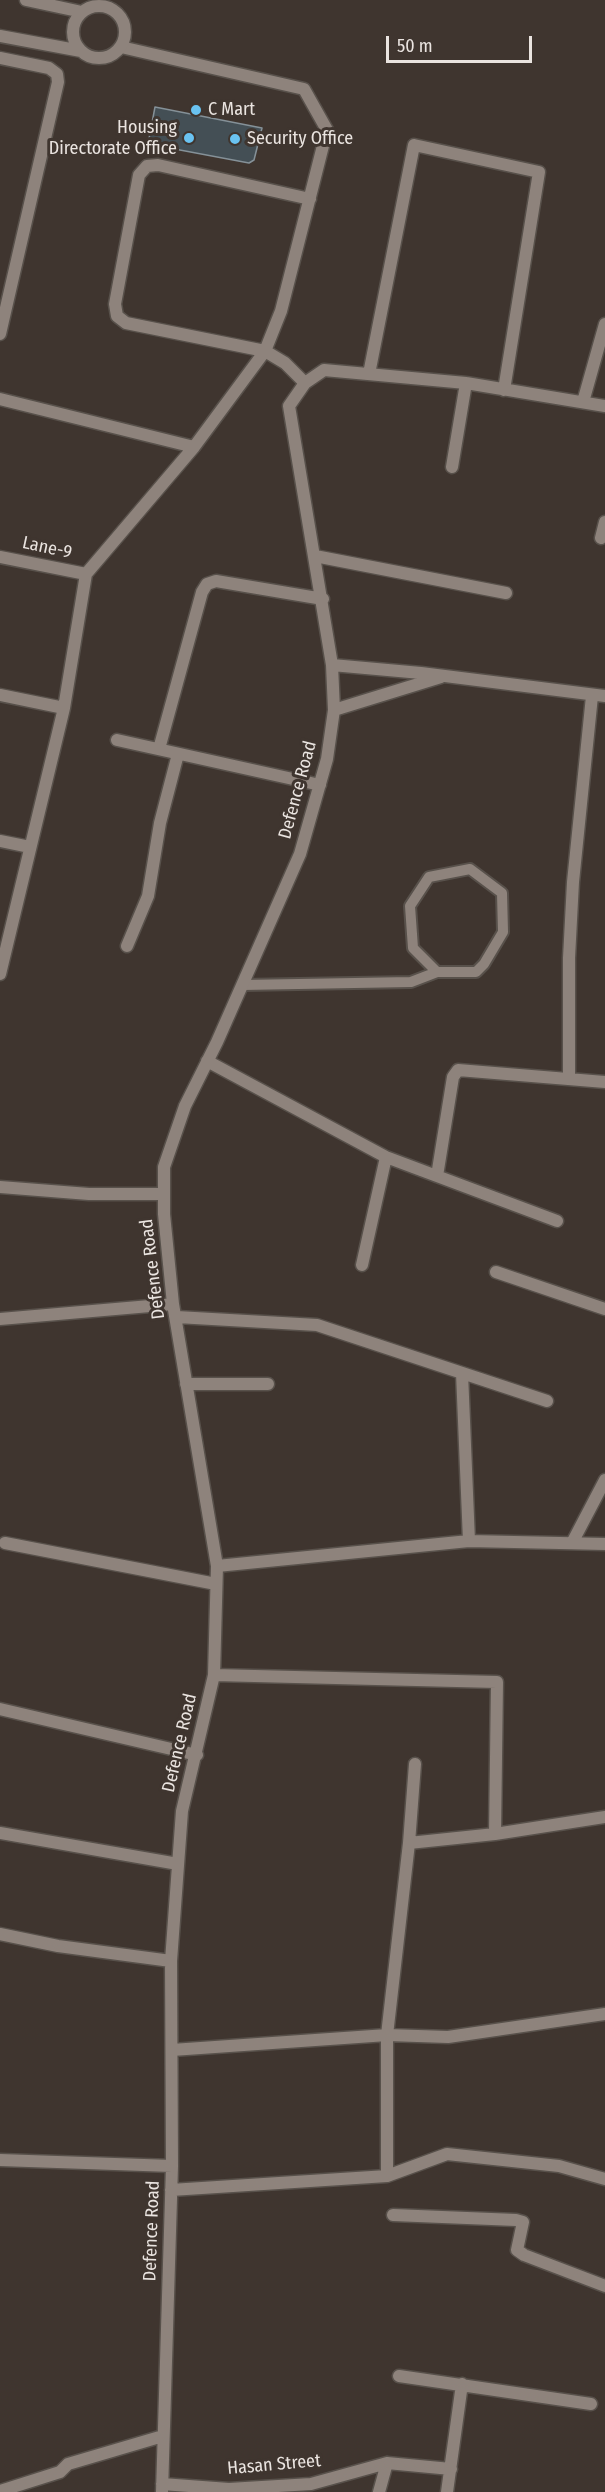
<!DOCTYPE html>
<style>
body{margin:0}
#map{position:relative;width:605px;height:2492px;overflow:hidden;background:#3f352f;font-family:"Fira Sans Condensed",sans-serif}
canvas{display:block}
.scale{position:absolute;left:386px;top:36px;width:146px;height:27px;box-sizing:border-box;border:3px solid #eae4e0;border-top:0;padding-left:8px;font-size:18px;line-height:21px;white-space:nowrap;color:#eae4e0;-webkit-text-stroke:4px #3f352f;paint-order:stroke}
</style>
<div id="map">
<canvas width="605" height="2492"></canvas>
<div class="scale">50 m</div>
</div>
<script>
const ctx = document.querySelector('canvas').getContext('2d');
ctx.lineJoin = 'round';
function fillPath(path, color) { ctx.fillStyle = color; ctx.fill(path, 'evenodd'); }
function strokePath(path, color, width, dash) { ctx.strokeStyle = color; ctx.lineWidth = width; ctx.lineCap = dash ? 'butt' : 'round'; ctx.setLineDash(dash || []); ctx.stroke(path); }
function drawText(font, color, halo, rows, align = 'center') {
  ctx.font = font + ' "Fira Sans Condensed",sans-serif'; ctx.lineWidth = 6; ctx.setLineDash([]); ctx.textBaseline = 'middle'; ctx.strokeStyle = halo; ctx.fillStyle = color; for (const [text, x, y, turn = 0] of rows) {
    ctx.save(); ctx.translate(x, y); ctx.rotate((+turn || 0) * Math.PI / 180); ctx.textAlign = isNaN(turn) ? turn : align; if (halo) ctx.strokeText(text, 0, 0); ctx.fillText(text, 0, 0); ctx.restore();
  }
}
const building = new Path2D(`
 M 155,107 L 262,128 L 254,160 L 249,163 L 148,144 Z`);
const service = new Path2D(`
 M 470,869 L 502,893 L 503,932 L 484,964 L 476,972 L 437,972 L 413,948 L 410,906 L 429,877 Z
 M 242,985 L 411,982 L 437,972`);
const minor = new Path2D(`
 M 0,58 L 49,68 L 57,74 L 58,82 L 0,334
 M 369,374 L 414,145 L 539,172 L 504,390
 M 305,383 L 285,363 L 265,351 L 126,323 L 117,316 L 115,304 L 139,175 L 147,166 L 158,165 L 310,199
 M 0,399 L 194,447
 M 583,402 L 605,324
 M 452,467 L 466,383
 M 601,538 L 605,522
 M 315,556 L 506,593
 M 0,557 L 86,574
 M 332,665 L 421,673 L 605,696
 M 0,695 L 64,708
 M 334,710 L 441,677
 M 117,740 L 320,785
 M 159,749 L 202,592 L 207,584 L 216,581 L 323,599
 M 0,841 L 30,847
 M 127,946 L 148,896 L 160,823 L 178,754
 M 0,974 L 64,708 L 86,574 L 194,447 L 265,351 L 281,311 L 327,130 L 304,89 L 121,47
 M 207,1061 L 386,1157 L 557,1221
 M 569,1079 L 569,958 L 573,882 L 592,696
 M 437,1176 L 453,1077 L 458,1070 L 605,1082
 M 0,1187 L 89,1194 L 164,1194
 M 362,1265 L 386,1157
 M 496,1272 L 605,1309
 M 177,1317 L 317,1325 L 547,1401
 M 0,1319 L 173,1304
 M 462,1373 L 469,1541
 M 186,1384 L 268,1384
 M 5,1543 L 216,1584
 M 572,1543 L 605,1480
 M 217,1566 L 469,1541 L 605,1544
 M 214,1675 L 497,1682 L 495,1834
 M 0,1709 L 197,1755
 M 0,1833 L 178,1864
 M 409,1843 L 495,1834 L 605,1817
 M 0,1934 L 58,1946 L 171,1961
 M 172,2050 L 387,2035 L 448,2037 L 605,2014
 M 0,2160 L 172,2166
 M 387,2176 L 387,2035 L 409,1843 L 415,1764
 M 171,2190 L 387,2176 L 447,2154 L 559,2166 L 605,2179
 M 393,2215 L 516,2220 L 523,2222 L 517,2250 L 524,2255 L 605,2286
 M 399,2376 L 591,2404
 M 162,2484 L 229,2489 L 311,2484 L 387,2463 L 451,2469
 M 0,2491 L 60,2472 L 68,2464 L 163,2436
 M 162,2492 L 172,2166 L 171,1961 L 182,1811 L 214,1675 L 217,1566 L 173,1304 L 164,1214 L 164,1167 L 185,1106 L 217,1042 L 300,854 L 327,759 L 334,710 L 332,665 L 289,406 L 305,383 L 324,370 L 466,383 L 605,406
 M 379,2492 L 387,2463
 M 447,2492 L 462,2384`);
const tertiary = new Path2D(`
 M 26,0 L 82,12
 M73 32a26 26 0 1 1 52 0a26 26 0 1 1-52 0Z
 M 0,36 L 81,51`);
const markers = [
 [196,110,6,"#6ac3f1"],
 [189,138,6,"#6ac3f1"],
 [235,139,6,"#6ac3f1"]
];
const poiNames = [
 ["C Mart",208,110],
 ["Housing",177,128,"right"],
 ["Directorate Office",177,149,"right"],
 ["Security Office",247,139]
];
const streetNames = [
 ["Lane-9",47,548,12],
 ["Defence Road",298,790,-75],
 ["Defence Road",153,1269,-97],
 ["Defence Road",180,1743,-77],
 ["Defence Road",152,2231,-88],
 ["Hasan Street",274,2465,-5]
];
fillPath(building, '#444f55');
strokePath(building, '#859198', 1.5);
strokePath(service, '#58514b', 14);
strokePath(minor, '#58514b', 15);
strokePath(tertiary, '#58514b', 15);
strokePath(service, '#8e837c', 10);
strokePath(minor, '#8e837c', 12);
strokePath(tertiary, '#8e837c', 12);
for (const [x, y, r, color] of markers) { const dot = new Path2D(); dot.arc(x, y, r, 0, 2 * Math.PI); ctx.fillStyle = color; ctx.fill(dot); strokePath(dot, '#3f352f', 2); }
drawText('18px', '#eae4e0', '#3f352f', poiNames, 'left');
drawText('18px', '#eae4e0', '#3f352f', streetNames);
</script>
